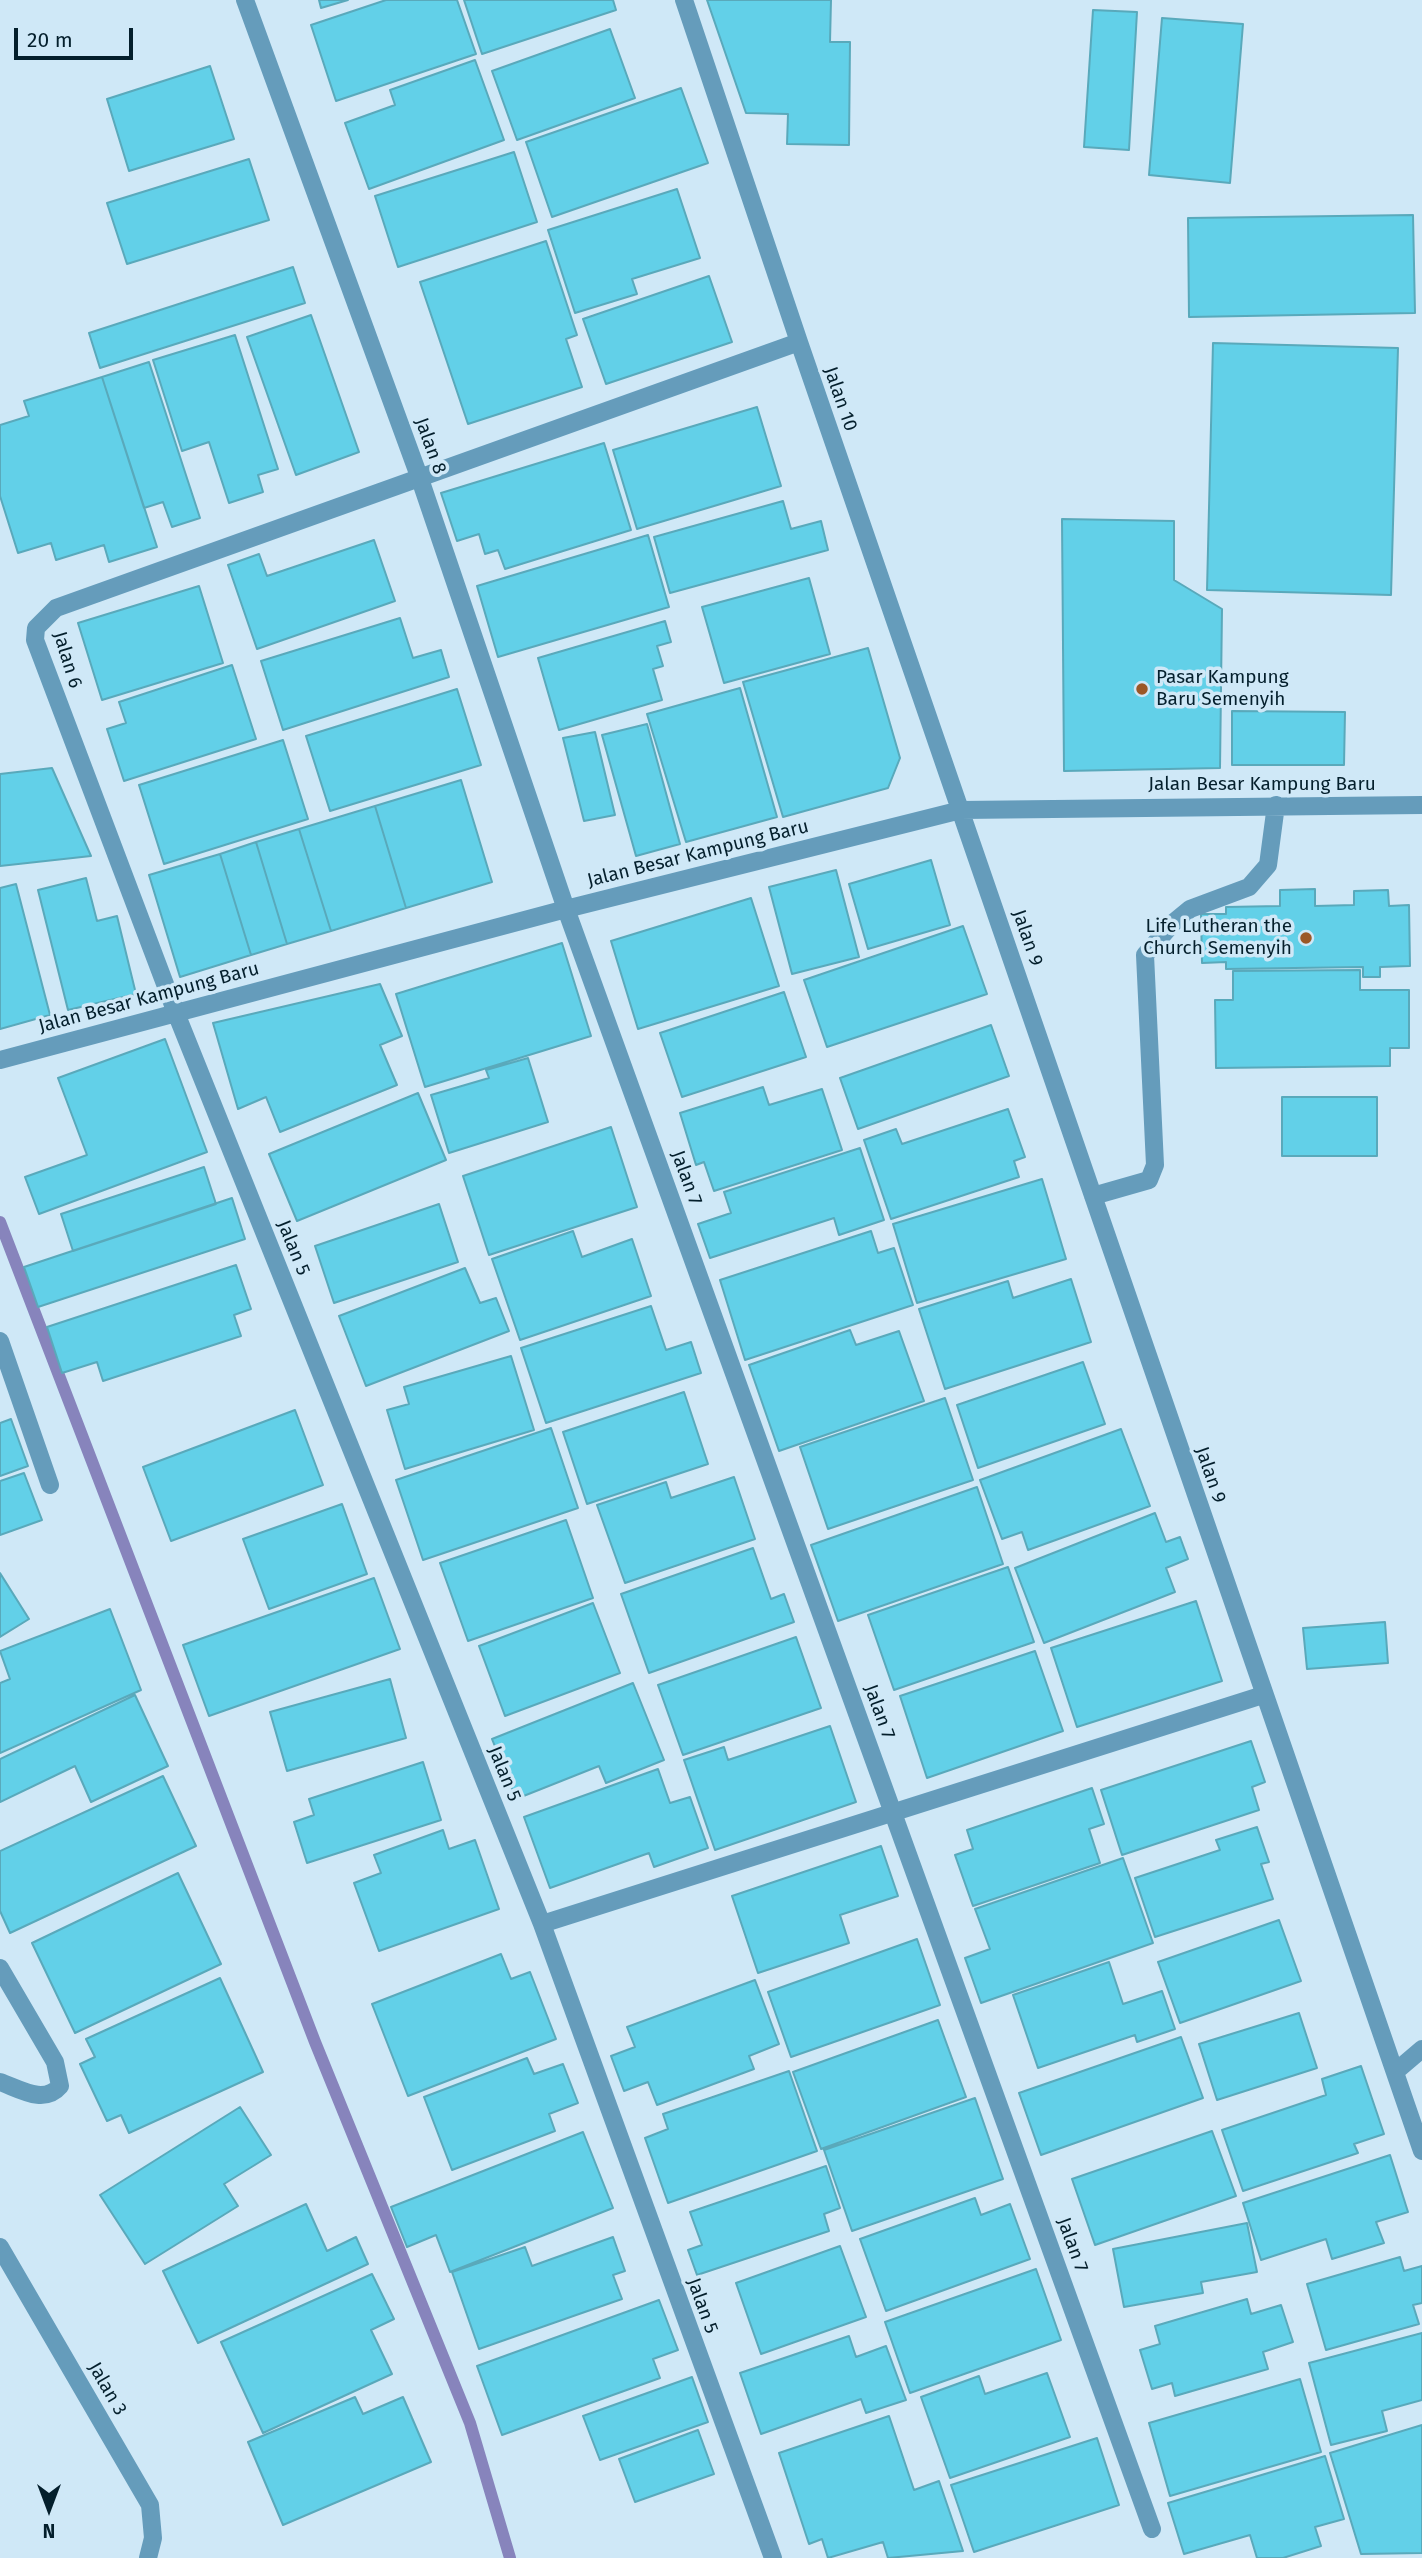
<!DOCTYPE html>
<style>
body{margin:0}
#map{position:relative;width:1422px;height:2558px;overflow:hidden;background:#cfe8f7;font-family:"Fira Sans",sans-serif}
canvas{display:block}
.north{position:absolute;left:14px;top:2474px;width:70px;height:70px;-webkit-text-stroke:5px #cfe8f7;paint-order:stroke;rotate:180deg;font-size:19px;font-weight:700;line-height:28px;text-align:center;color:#041f2c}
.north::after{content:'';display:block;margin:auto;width:24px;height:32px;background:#041f2c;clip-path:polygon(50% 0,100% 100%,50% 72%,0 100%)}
.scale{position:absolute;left:14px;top:28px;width:119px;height:32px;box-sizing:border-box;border:4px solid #041f2c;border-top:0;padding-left:9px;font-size:21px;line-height:24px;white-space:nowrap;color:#041f2c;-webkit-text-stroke:5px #cfe8f7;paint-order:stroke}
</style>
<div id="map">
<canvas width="1422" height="2558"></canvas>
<div class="north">N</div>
<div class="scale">20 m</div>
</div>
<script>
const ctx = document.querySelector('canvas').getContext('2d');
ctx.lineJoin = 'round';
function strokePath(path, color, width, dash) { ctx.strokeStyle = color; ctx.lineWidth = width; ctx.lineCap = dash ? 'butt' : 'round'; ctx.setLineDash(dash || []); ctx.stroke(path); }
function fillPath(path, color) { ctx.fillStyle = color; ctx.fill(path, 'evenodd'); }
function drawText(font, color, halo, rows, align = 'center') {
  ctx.font = font + ' "Fira Sans",sans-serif'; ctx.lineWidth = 7; ctx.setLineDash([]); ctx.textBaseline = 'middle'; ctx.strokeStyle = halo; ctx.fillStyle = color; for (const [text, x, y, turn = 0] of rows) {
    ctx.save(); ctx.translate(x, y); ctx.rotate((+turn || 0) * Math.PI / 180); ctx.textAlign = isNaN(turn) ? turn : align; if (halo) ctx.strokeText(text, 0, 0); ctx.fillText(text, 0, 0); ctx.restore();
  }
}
const stream = new Path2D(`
 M 0,1222 L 315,2042 L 470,2423 L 510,2558`);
const building = new Path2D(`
 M 319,0 L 348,0 L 321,8 Z
 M 386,0 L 457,0 L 476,54 L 336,101 L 311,25 Z
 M 464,0 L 613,0 L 616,10 L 482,54 Z
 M 707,0 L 831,0 L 830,42 L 850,42 L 849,145 L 787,144 L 788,114 L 746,113 Z
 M 1093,10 L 1137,12 L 1129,150 L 1084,147 Z
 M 1162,18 L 1243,24 L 1230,183 L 1149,175 Z
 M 610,29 L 635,98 L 517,140 L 492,71 Z
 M 475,60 L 504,140 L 369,189 L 345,123 L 395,105 L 390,90 Z
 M 210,66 L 234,139 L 129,171 L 107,99 Z
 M 681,88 L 708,163 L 552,217 L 526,142 Z
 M 514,152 L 537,222 L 398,267 L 375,196 Z
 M 249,159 L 269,220 L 127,264 L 107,203 Z
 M 677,189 L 700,258 L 632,279 L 637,294 L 575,313 L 548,230 Z
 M 1413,215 L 1415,313 L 1189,317 L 1188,218 Z
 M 546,241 L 577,335 L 566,339 L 582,387 L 468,424 L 420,282 Z
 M 293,267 L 305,303 L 100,368 L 89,333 Z
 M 709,276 L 732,342 L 606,384 L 583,319 Z
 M 311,315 L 359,452 L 296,475 L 247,337 Z
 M 235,335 L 278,469 L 258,475 L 263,492 L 229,503 L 209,442 L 182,451 L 153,360 Z
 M 1213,343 L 1398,348 L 1391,595 L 1207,590 Z
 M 149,362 L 200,518 L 172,527 L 163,502 L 144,508 L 102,377 Z
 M 102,377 L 157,547 L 109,562 L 104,545 L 56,560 L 51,543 L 18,553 L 0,496 L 0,425 L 29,416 L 24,401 Z
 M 757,407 L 781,486 L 637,529 L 613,450 Z
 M 604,443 L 631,530 L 505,569 L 498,550 L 485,554 L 479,534 L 457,541 L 441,493 Z
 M 783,501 L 791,529 L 821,521 L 828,550 L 670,593 L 654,537 Z
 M 1062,519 L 1174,521 L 1174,580 L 1222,609 L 1220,768 L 1064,771 Z
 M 648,535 L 669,607 L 498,657 L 477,586 Z
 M 374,540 L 395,601 L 257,649 L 228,565 L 259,554 L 267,576 Z
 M 809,578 L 830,654 L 724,683 L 702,607 Z
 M 199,586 L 223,663 L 102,700 L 78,623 Z
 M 400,618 L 413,658 L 441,650 L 449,677 L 283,730 L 261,661 Z
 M 665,621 L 671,642 L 657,646 L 663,666 L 653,669 L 662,700 L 559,730 L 538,658 Z
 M 868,648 L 900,758 L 888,788 L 783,817 L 743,682 Z
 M 232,665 L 256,739 L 124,781 L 107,729 L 126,723 L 119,702 Z
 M 740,688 L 777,817 L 686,842 L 647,714 Z
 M 457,689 L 481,765 L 330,811 L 306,736 Z
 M 1232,711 L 1345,712 L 1344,765 L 1232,765 Z
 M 647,724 L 680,844 L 636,856 L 602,735 Z
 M 595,732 L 615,815 L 584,821 L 563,738 Z
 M 283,740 L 308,819 L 164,864 L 139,785 Z
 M 52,768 L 91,856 L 0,866 L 0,774 Z
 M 461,780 L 492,882 L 406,908 L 375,806 Z
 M 375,806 L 406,908 L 331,931 L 299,829 Z
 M 299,829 L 331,931 L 287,944 L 256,842 Z
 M 256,842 L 287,944 L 251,955 L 220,854 Z
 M 220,854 L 251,955 L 180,977 L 149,875 Z
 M 931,860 L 950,925 L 868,949 L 849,884 Z
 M 836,870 L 859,957 L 792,974 L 769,887 Z
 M 86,878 L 97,921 L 117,916 L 136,994 L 68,1010 L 38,890 Z
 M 16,884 L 50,1015 L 0,1029 L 0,888 Z
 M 1315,889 L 1315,906 L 1354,905 L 1354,891 L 1388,890 L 1389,906 L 1409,905 L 1410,966 L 1380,967 L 1380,977 L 1363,977 L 1363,967 L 1226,969 L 1226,962 L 1202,963 L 1201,914 L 1226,914 L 1226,907 L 1280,906 L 1280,890 Z
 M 751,898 L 779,986 L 638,1029 L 611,941 Z
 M 963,926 L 987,994 L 827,1047 L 804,980 Z
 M 562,943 L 591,1036 L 425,1087 L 396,994 Z
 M 1360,970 L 1360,990 L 1409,990 L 1409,1048 L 1390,1048 L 1390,1066 L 1216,1068 L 1215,1000 L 1233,1000 L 1233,971 Z
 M 380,984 L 402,1036 L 380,1045 L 397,1085 L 280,1132 L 266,1097 L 238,1109 L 213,1023 Z
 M 784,992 L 806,1057 L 682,1097 L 660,1033 Z
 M 991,1025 L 1009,1076 L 858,1129 L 840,1078 Z
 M 165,1039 L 207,1152 L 39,1214 L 25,1177 L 87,1155 L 58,1078 Z
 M 528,1058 L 548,1122 L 449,1153 L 431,1095 L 489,1078 L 486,1070 Z
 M 763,1087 L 769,1105 L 822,1089 L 842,1150 L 714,1191 L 704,1162 L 696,1165 L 680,1113 Z
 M 418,1093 L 446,1160 L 297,1221 L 269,1154 Z
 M 1282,1097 L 1377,1097 L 1377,1156 L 1282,1156 Z
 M 1008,1109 L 1025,1157 L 1014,1161 L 1019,1177 L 891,1219 L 864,1140 L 896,1129 L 902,1144 Z
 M 611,1127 L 637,1207 L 489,1255 L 463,1176 Z
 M 860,1148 L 884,1220 L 839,1235 L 834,1218 L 710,1258 L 698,1224 L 731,1213 L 724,1192 Z
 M 204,1167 L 216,1204 L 73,1251 L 61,1214 Z
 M 1042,1179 L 1066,1259 L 917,1303 L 893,1224 Z
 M 232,1198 L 245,1239 L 38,1307 L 24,1267 Z
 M 439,1204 L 458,1262 L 334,1303 L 315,1246 Z
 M 573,1231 L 582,1257 L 632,1239 L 651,1296 L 520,1340 L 492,1259 Z
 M 871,1231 L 878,1253 L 894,1248 L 913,1305 L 745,1360 L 720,1280 Z
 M 236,1265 L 251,1309 L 234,1315 L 241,1336 L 103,1381 L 97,1362 L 62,1373 L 47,1327 Z
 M 465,1268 L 480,1303 L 496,1298 L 509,1331 L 366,1386 L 339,1316 Z
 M 1071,1279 L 1091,1342 L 945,1389 L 919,1309 L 1008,1281 L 1013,1298 Z
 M 651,1306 L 666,1350 L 691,1342 L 701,1373 L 546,1423 L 521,1348 Z
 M 850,1330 L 856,1345 L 899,1331 L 924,1401 L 779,1451 L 749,1365 Z
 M 511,1356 L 534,1430 L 405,1469 L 387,1410 L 409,1404 L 404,1387 Z
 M 1083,1362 L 1105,1424 L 978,1468 L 957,1405 Z
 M 684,1392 L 708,1464 L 587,1504 L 563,1432 Z
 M 945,1398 L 973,1480 L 828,1529 L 800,1447 Z
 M 295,1410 L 323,1485 L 171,1541 L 143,1467 Z
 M 11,1419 L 28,1466 L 0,1476 L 0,1423 Z
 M 551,1428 L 578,1508 L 423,1560 L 396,1480 Z
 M 1121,1429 L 1150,1506 L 1028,1550 L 1022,1532 L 1002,1539 L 980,1480 Z
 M 24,1473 L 42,1520 L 0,1535 L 0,1481 Z
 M 734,1477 L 755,1539 L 625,1583 L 597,1505 L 666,1482 L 671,1498 Z
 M 977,1487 L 1003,1564 L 838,1621 L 811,1545 Z
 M 342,1504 L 367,1574 L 269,1609 L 243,1539 Z
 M 1155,1513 L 1166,1542 L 1180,1537 L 1188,1559 L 1166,1568 L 1175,1592 L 1044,1643 L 1015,1568 Z
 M 566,1520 L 593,1598 L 468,1641 L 440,1563 Z
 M 753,1548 L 771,1599 L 784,1594 L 794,1622 L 649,1673 L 621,1594 Z
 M 1008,1567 L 1034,1642 L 894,1690 L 868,1615 Z
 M 0,1573 L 29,1619 L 0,1637 Z
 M 374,1578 L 400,1649 L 209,1716 L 183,1645 Z
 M 1196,1601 L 1222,1681 L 1077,1727 L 1051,1648 Z
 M 593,1603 L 620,1673 L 505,1716 L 479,1646 Z
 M 110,1609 L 141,1690 L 0,1753 L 0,1683 L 10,1679 L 0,1651 Z
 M 1385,1622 L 1388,1663 L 1307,1669 L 1303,1628 Z
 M 796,1637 L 821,1708 L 683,1755 L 658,1685 Z
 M 1035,1651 L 1063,1731 L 927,1778 L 900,1696 Z
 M 390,1679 L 406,1738 L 287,1771 L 270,1712 Z
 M 633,1683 L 664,1760 L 606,1783 L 599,1766 L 516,1799 L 492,1739 Z
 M 135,1695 L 168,1766 L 91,1802 L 75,1766 L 0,1802 L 0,1759 Z
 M 830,1726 L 856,1802 L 715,1850 L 684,1760 L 724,1747 L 728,1760 Z
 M 1251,1741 L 1265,1782 L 1252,1787 L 1259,1810 L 1122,1855 L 1101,1790 Z
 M 423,1762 L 441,1820 L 307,1863 L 294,1822 L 314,1815 L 309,1799 Z
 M 658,1769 L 670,1803 L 690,1797 L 708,1848 L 654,1867 L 649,1853 L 550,1888 L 524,1817 Z
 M 163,1776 L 196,1846 L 10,1933 L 0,1911 L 0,1851 Z
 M 1092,1788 L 1104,1824 L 1089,1829 L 1100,1863 L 973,1906 L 955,1855 L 973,1849 L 967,1830 Z
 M 1257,1827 L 1269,1862 L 1261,1864 L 1273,1899 L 1155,1937 L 1135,1878 L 1220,1850 L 1216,1840 Z
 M 443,1830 L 449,1849 L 475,1840 L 499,1909 L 379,1951 L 354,1883 L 381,1873 L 374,1855 Z
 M 881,1846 L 898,1896 L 840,1915 L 849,1943 L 758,1973 L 732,1896 Z
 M 1123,1858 L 1153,1943 L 981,2003 L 965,1958 L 990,1949 L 975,1909 Z
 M 178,1873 L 221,1964 L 75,2033 L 32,1943 Z
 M 1279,1920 L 1301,1981 L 1180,2023 L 1158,1962 Z
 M 917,1939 L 940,2005 L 791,2057 L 768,1992 Z
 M 501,1954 L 511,1979 L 530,1972 L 556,2039 L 408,2096 L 372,2004 Z
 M 1109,1962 L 1123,2004 L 1162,1991 L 1175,2029 L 1137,2042 L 1135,2035 L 1038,2068 L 1013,1995 Z
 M 220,1978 L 263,2072 L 129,2133 L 121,2115 L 107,2121 L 80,2064 L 95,2057 L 86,2039 Z
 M 755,1980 L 779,2044 L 749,2056 L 754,2069 L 657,2105 L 648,2082 L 624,2091 L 611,2056 L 635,2047 L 627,2027 Z
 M 1299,2013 L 1317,2068 L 1217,2100 L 1199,2044 Z
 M 938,2020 L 966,2097 L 821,2149 L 793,2072 Z
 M 1181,2037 L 1203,2098 L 1041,2155 L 1019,2093 Z
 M 527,2058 L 534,2074 L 563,2064 L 578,2103 L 549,2114 L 555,2131 L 452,2170 L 424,2097 Z
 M 1361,2066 L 1384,2134 L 1354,2144 L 1358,2153 L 1243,2191 L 1222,2130 L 1326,2095 L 1322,2079 Z
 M 789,2071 L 817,2151 L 668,2203 L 645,2138 L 668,2129 L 663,2114 Z
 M 975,2098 L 1003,2179 L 852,2231 L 824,2150 Z
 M 240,2107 L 271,2155 L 224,2184 L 238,2206 L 145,2264 L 100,2195 Z
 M 1212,2131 L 1236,2196 L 1095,2245 L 1072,2179 Z
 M 583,2132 L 613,2208 L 450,2272 L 436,2235 L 407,2247 L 391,2207 Z
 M 1390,2155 L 1408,2212 L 1376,2222 L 1384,2243 L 1332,2259 L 1326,2239 L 1261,2260 L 1243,2203 Z
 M 826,2166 L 840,2208 L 824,2214 L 829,2231 L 697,2275 L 688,2250 L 702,2245 L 690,2212 Z
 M 975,2198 L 981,2215 L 1010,2204 L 1030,2259 L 886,2311 L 860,2239 Z
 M 306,2204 L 327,2251 L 356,2237 L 368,2264 L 198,2343 L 163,2271 Z
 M 1247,2223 L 1257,2272 L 1201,2282 L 1203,2293 L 1124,2307 L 1113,2249 Z
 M 613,2237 L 625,2271 L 613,2275 L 622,2299 L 479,2349 L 452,2272 L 525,2247 L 532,2266 Z
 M 840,2246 L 866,2317 L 761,2354 L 736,2283 Z
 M 1400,2257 L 1404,2271 L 1422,2266 L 1422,2303 L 1413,2305 L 1419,2324 L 1326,2350 L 1307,2284 Z
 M 1036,2269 L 1061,2340 L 910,2393 L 885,2322 Z
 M 372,2274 L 394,2319 L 371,2330 L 392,2374 L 263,2433 L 221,2342 Z
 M 1247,2299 L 1251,2314 L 1281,2305 L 1293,2342 L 1263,2352 L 1268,2369 L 1175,2396 L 1172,2383 L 1152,2389 L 1140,2350 L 1160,2344 L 1155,2326 Z
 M 659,2300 L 678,2350 L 653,2359 L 660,2378 L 502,2435 L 477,2366 Z
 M 1422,2333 L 1422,2400 L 1382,2411 L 1387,2431 L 1331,2445 L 1309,2363 Z
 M 849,2336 L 856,2357 L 886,2346 L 906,2400 L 866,2413 L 861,2399 L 761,2434 L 740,2373 Z
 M 1047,2373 L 1070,2437 L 950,2478 L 921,2397 L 979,2376 L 985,2394 Z
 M 692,2377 L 708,2422 L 600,2460 L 583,2416 Z
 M 1300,2379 L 1321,2452 L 1170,2496 L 1149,2423 Z
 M 355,2397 L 363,2414 L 403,2397 L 431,2462 L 283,2525 L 248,2442 Z
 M 889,2416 L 914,2490 L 939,2481 L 963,2551 L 888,2558 L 883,2542 L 828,2558 L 822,2539 L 809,2544 L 779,2453 Z
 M 1422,2425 L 1422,2553 L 1361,2554 L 1330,2453 Z
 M 698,2430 L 714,2474 L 635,2502 L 619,2459 Z
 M 1097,2438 L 1119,2505 L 974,2552 L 951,2485 Z
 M 1325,2456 L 1344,2519 L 1315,2527 L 1321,2546 L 1283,2558 L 1257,2558 L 1250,2535 L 1184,2554 L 1168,2503 Z`);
const minor = new Path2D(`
 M 245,0 L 420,479 L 566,909 L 1152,2529
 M 684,0 L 799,342 L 1422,2151
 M 0,1060 L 566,909 L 961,810 L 1422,805
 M 1093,1196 L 1149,1180 L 1155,1165 L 1145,955 L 1173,923 L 1190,909 L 1249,887 L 1268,865 L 1276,805
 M 0,1341 L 50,1485
 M 542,1924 L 1263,1695
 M 0,1968 L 55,2062 L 60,2086 C 44,2105 20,2089 0,2082
 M 1395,2072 L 1422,2049
 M 0,2247 L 150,2505 L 153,2538 L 148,2558
 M 773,2558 L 542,1924 L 176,1013 L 35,640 L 36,628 L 56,608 L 799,342`);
const markers = [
 [1142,689,7,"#9b5827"],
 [1306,938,7,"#9b5827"]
];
const streetNames = [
 ["Jalan 10",840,399,71],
 ["Jalan 8",430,446,70],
 ["Jalan 6",67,660,73],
 ["Jalan Besar Kampung Baru",1262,785],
 ["Jalan Besar Kampung Baru",698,854,-14],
 ["Jalan 9",1027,938,71],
 ["Jalan Besar Kampung Baru",149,998,-15],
 ["Jalan 7",686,1178,70],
 ["Jalan 5",293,1248,68],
 ["Jalan 9",1210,1475,71],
 ["Jalan 7",879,1712,70],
 ["Jalan 5",504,1774,68],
 ["Jalan 7",1072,2245,70],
 ["Jalan 5",702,2306,70],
 ["Jalan 3",107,2389,60]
];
const poiNames = [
 ["Pasar Kampung",1156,678],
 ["Baru Semenyih",1156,700],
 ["Life Lutheran the",1292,927,"right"],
 ["Church Semenyih",1292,949,"right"]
];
strokePath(stream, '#8784bc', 12);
fillPath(building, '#62d0e8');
strokePath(building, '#59a9bb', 2);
strokePath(minor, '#659cbb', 18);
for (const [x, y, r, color] of markers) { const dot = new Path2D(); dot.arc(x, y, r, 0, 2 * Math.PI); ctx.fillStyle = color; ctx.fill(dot); strokePath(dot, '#cfe8f7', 2.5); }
drawText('19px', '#041f2c', '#cfe8f7', streetNames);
drawText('19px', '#041f2c', '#cfe8f7', poiNames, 'left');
</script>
